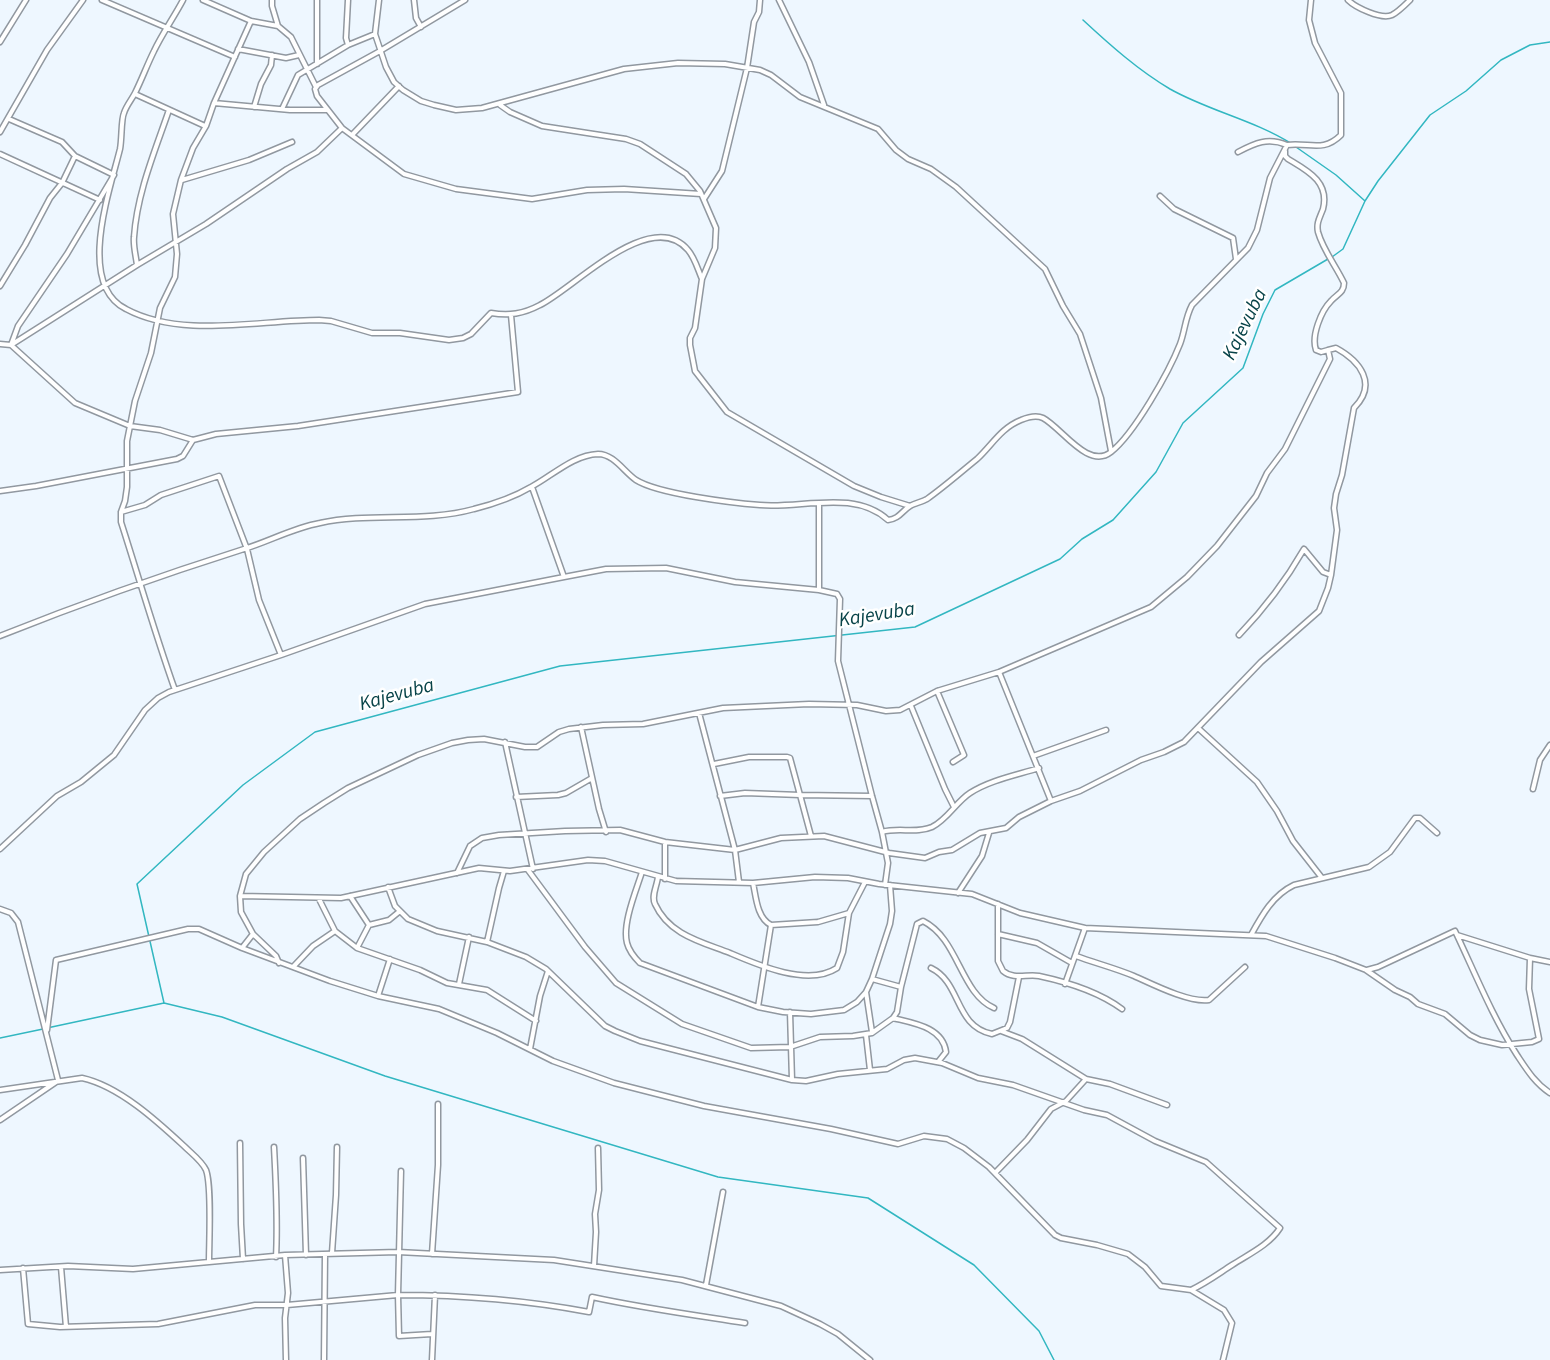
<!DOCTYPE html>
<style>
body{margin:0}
canvas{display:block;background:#eef7ff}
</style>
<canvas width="1550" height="1360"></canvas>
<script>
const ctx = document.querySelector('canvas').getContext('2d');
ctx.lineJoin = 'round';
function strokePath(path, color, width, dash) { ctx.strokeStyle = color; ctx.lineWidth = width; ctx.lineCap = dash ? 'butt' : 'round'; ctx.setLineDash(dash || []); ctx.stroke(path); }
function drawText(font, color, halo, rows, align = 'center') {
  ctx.font = font + ' "Source Sans 3",sans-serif'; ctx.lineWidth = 5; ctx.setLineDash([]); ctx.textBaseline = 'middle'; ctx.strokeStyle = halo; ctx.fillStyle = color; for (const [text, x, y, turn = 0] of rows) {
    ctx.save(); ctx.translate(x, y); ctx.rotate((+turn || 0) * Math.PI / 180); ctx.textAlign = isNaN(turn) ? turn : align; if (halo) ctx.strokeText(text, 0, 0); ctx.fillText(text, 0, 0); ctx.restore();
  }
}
const stream = new Path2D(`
 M 1083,20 C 1110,45 1138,70 1170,89 C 1209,111 1254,120 1292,144
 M 1296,147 L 1336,175 L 1365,201
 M 1332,257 L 1343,249 L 1365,201 L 1378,181 L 1430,115 L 1466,91 L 1501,60 L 1530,45 L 1550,42
 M 164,1003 L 137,884 L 243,785 L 315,732 L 560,666 L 915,627 L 1060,559 L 1082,539 L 1113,520 L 1156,472 L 1183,423 L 1243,368 L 1263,314 L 1275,290 L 1328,259
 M 47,1028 L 164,1003 L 222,1017 L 385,1076 L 718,1177 L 868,1198 L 974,1265 L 1039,1331 L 1054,1360
 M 0,1038 L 43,1029`);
const street = new Path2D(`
 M 102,0 L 235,57
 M 183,0 C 174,17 162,34 154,51 C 147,65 142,79 135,93 C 132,99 126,106 124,113 C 121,119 122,139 120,149 C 110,190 76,284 126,309 C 182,339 258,320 319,320 L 331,321 L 372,333 L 400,333 L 449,340 L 463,338 L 471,334 L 491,313 C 509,316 523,314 540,305 C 573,289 651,206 688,250 C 695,258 698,270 702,279
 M 203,0 L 251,21
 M 317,0 L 317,64
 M 348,0 L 346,38 L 348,45
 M 379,0 L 375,34 L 386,67 L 394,82 L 403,90 L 421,101 L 434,105 L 456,110 L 482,108 L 624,69 L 678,63 L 725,64 L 760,70 L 771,75 L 800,97 L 878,129 L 896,150 L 908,159 L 931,169 L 956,187 L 1045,269 L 1063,306 L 1080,334 L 1101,398 L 1111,451
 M 414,0 L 416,18 L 421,27
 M 779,0 L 809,62 L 824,105
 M 1348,0 C 1355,7 1381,20 1392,15 C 1398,12 1405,5 1410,0
 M 278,26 L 291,37 L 316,87
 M 0,42 L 26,0
 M 238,49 L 286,58 L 299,55
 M 135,94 L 205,126
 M 214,103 L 290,110 L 328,110
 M 500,105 L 510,112 L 542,126 L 626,139 L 640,144 L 686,174 L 700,191 L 716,228 L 715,248 L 702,279 L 695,328 L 690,338 L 690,345 L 695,371 L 727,412 L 854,486 L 881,497 L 910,506
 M 254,107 L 261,84 L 271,65 L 272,55
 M 282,109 L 298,75 L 348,45 L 375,34
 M 9,119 L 62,142 L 75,156 L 114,175 L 67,254 L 18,326 L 11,345 L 75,403 L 130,426 L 160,430 L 193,440 L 216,434 L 298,426 L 518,392 L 511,315
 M 342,128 L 404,174 L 456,189 L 532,199 L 587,190 L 624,189 L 701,194
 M 0,132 L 47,50 L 83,0
 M 352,135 L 399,86
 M 1238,152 C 1255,143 1268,137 1287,145
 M 0,154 L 100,200
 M 182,180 L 249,160 L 292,142
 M 1160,196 L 1174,209 L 1233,238 L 1236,259
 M 704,199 L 722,171 L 747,68 L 754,22 L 759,12 L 760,0
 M 137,265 C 136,256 133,246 134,237 C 137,193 155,151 169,110
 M 0,286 L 25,245 L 50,198 L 62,183 L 75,156
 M 0,344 L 11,345 L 137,265 L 206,224 L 287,169 L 317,152 L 342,128 L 317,96 L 315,89 L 318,85 L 380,51 L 465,0
 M 0,491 L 36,486 L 177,459 L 183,456 L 193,440
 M 819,503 L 819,590 L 837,594 L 840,599 L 838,661 L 872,796 L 882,832 L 888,863 L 885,885
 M 564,577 L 606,569 L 666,568 L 735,582 L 819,590
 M 1239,635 C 1265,608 1285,582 1304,549 L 1323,572 L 1331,575
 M 0,636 C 80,604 162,575 244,549 C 270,541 293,528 320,523 C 370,512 424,523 474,509 C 494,504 514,497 531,487 C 552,476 573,455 598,454 C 614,454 624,472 636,480 C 658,494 733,503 760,505 C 801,509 854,489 888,520 C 899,519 902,511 910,506 C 915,503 922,502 927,499 C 944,487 961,472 977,459 C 992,445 1001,428 1021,420 C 1028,417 1037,415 1043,418 C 1062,428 1088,470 1111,452 C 1134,434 1169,372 1180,344 C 1185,331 1185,318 1192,305 L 1248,248 L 1257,230 L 1270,178 L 1287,145 C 1309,142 1323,153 1341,135 L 1341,93 L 1315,43 L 1309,20 L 1311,0
 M 281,655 L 425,604 L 564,577 L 532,487
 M 999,672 L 1051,801
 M 175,690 C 155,634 139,578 121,522 L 121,512 L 125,501 L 127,487 L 127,441 L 135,401 L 151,353 L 160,308 L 175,277 L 177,254 L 173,214 L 181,180 L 193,148 L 206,126 L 214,103 L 251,21 L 278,26 L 272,6 L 272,0
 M 937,691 L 964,755 L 953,762
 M 911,706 L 945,789 L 954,807
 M 699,713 L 735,850 L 739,882
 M 581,727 L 599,809 L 606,832
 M 1198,728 L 1257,782 L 1277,811 L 1293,841 L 1322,878
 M 505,742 L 533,869
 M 1033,756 L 1106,730
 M 714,764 L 749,757 L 787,757 L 790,758 L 800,795 L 872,796
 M 1533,789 L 1540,760 L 1550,745
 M 720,796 L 745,793 L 800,795 L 811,836
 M 516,797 L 558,795 L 566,793 L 592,778
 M 882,832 C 899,827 916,834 932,827 C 948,819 956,802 970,793 C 990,780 1017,775 1039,768
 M 665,842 L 665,879
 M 0,849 L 57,796 L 81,782 L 114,755 L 145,710 L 158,698 L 169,692 L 281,655 L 259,600 L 247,549 L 219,476 L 161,495 L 145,505 L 121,512
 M 528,870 L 585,947 L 616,983 L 682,1024 L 751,1048 L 790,1047 L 820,1037 L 853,1036 L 872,1033 L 893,1018 L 897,1012 L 901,987 L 872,979
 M 642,872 C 636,891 622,924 627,943 C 629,951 634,957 640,963 L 758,1007 L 783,1012 L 811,1014 L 844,1010 L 857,1002 L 866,992 L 872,979 L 890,924 L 892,911 L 890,885
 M 457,873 L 470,846 L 482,838 L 499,835 L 565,831 L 620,830 L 665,842 L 735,850 L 781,838 L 824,836 L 889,853 L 925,858 L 939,852 L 952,850 L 980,833 L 1006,828 L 1019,817 L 1051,801 L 1080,791 L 1141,760 L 1164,752 L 1184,742 L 1261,662 L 1319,611 L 1328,588 L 1331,575 L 1337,530 L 1334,508 L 1336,494 L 1342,475 L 1354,408 C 1378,384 1360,361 1336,348 L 1328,350
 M 658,877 C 657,886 651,896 655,904 C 669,935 702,942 730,953 C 758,965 808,987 837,968 L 843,952 L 849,913 L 865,882
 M 753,883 C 756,897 757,918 771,925 L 818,922 L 849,913
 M 388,887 L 395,906 L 408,919 L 437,931 L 487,942 L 526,957 L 546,969 L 605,1026 L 615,1031 L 640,1041 L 792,1080 L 806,1081 L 838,1074 L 887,1069 L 904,1060 L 915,1058 L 942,1063 L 978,1078 L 1013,1085 L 1084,1110 L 1107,1115 L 1155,1141 L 1206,1162 L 1280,1228 C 1269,1245 1249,1254 1232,1265 C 1218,1274 1206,1283 1191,1290
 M 958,893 L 982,856 L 989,833
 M 240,896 L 341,898 L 479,868 L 510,871 L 588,860 L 605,861 L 676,881 L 753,883 L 815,877 L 848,878 L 879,884 L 972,894 L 1020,913 L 1085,928 L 1266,936 L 1335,958 L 1366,970 L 1395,990 L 1410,997 L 1418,1004 L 1445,1014 L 1470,1035 L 1480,1040 L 1502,1045 L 1532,1042 L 1539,1039 L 1529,989 L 1530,958
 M 350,896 L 369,925 L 389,920 L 400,911
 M 319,899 L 335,931 L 357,948 L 420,970 L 447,983 L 487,990 L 536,1021
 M 998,904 L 998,961 L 1003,971 C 1014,980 1026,974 1039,976 C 1067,982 1099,992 1122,1009
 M 0,909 L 11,913 L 18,922 L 58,1080
 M 253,934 L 276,956 L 279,963
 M 998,934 L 1037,943 L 1072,963
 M 1251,935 C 1262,915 1273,895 1294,885 L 1369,867 L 1390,852 L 1415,818 L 1420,818 L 1437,833
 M 1457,935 L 1530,958 L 1550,962
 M 487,942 L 499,888 L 504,871
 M 357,948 L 369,925
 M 1076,956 C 1095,963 1115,968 1134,976 C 1152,984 1189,1003 1209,1000 L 1245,967
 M 293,967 L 313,946 L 335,931
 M 931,968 C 962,983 954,1026 992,1034 L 1007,1028 L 1010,1022 L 1019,977
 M 1367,970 L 1378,967 L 1455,931 C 1475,973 1492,1016 1517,1055 C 1527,1070 1535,1083 1550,1093
 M 459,984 L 469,937
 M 1065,984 L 1085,928
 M 901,987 L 917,924 L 923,921 C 959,939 960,993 994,1008
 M 866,992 L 872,1032
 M 378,996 L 390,959
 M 758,1007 L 771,925
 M 790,1012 L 792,1080
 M 893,1018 C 913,1023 943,1027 946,1052 L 938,1062
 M 47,1030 L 56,960 L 188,929 L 199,929 L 242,948
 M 1001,1031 L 1022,1039 L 1086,1079 L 1110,1084 L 1167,1105
 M 866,1035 L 870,1070
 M 530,1049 L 540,996 L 548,971
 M 0,1090 L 82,1078 C 119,1086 157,1121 184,1146 C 191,1153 202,1161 206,1170 C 212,1186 209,1242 209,1262
 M 0,1120 L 56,1082
 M 240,1143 L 241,1224 L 243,1259
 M 274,1147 C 276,1184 278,1220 276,1257
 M 303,1158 L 306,1255
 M 401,1171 L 398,1295 C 462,1295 525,1300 589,1312 L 592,1297 C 642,1308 694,1315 745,1323
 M 995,1173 L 1027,1140 L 1051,1109 L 1066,1101 L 1086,1079
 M 332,1253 L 336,1195 L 337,1147
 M 432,1254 L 438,1165 L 438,1104
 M 285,1255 L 288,1293 L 285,1318 L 286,1360
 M 594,1266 L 596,1232 L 595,1214 L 599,1190 L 598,1148
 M 61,1267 L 66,1327
 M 23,1268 L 28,1324 L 60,1327 L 158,1324 L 255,1305 L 287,1305 L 398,1295 L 399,1336 L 432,1334
 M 0,1270 L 68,1266 L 133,1269 L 285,1255 L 398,1252 L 554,1260 L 682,1280 L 781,1306 L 820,1324 L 838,1334 L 870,1360
 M 706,1285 L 723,1192
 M 324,1360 L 325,1254
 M 432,1360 L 435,1295
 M 1223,1360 L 1232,1323 L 1224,1310 L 1191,1290 L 1161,1286 L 1145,1267 L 1128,1254 L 1097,1245 L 1061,1238 L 1055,1235 L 989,1167 L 964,1148 L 947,1139 L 924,1136 L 898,1144 L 831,1129 L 704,1106 L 614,1083 L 553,1061 L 497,1033 L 439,1009 L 378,996 L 330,981 L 242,948 L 253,934 L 241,912 L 240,896 L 246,874 L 264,852 L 300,819 L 324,803 L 348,788 L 418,755 L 452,743 L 468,740 L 484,739 L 525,747 L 537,747 L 559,732 L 569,729 L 603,725 L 643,724 L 723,708 L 809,704 L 857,705 L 886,711 L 900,710 L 937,691 L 999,672 L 1151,607 L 1187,577 L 1217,546 L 1256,496 L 1267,473 L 1285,449 L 1330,359 L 1328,350 L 1321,352 L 1316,350 C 1311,336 1321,311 1331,301 C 1337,294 1344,293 1344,283 C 1336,266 1323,250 1318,232 C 1316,223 1320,217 1323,209 C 1330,181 1306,170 1288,159 L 1285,156 L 1285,151`);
const waterNames = [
 ["Kajevuba",1246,325,-64],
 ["Kajevuba",877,616,-9],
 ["Kajevuba",397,696,-15]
];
strokePath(stream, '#32b7c1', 1.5);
strokePath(street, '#9198a0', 7);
strokePath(street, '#fff', 4);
drawText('italic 20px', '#084348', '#fff', waterNames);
</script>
